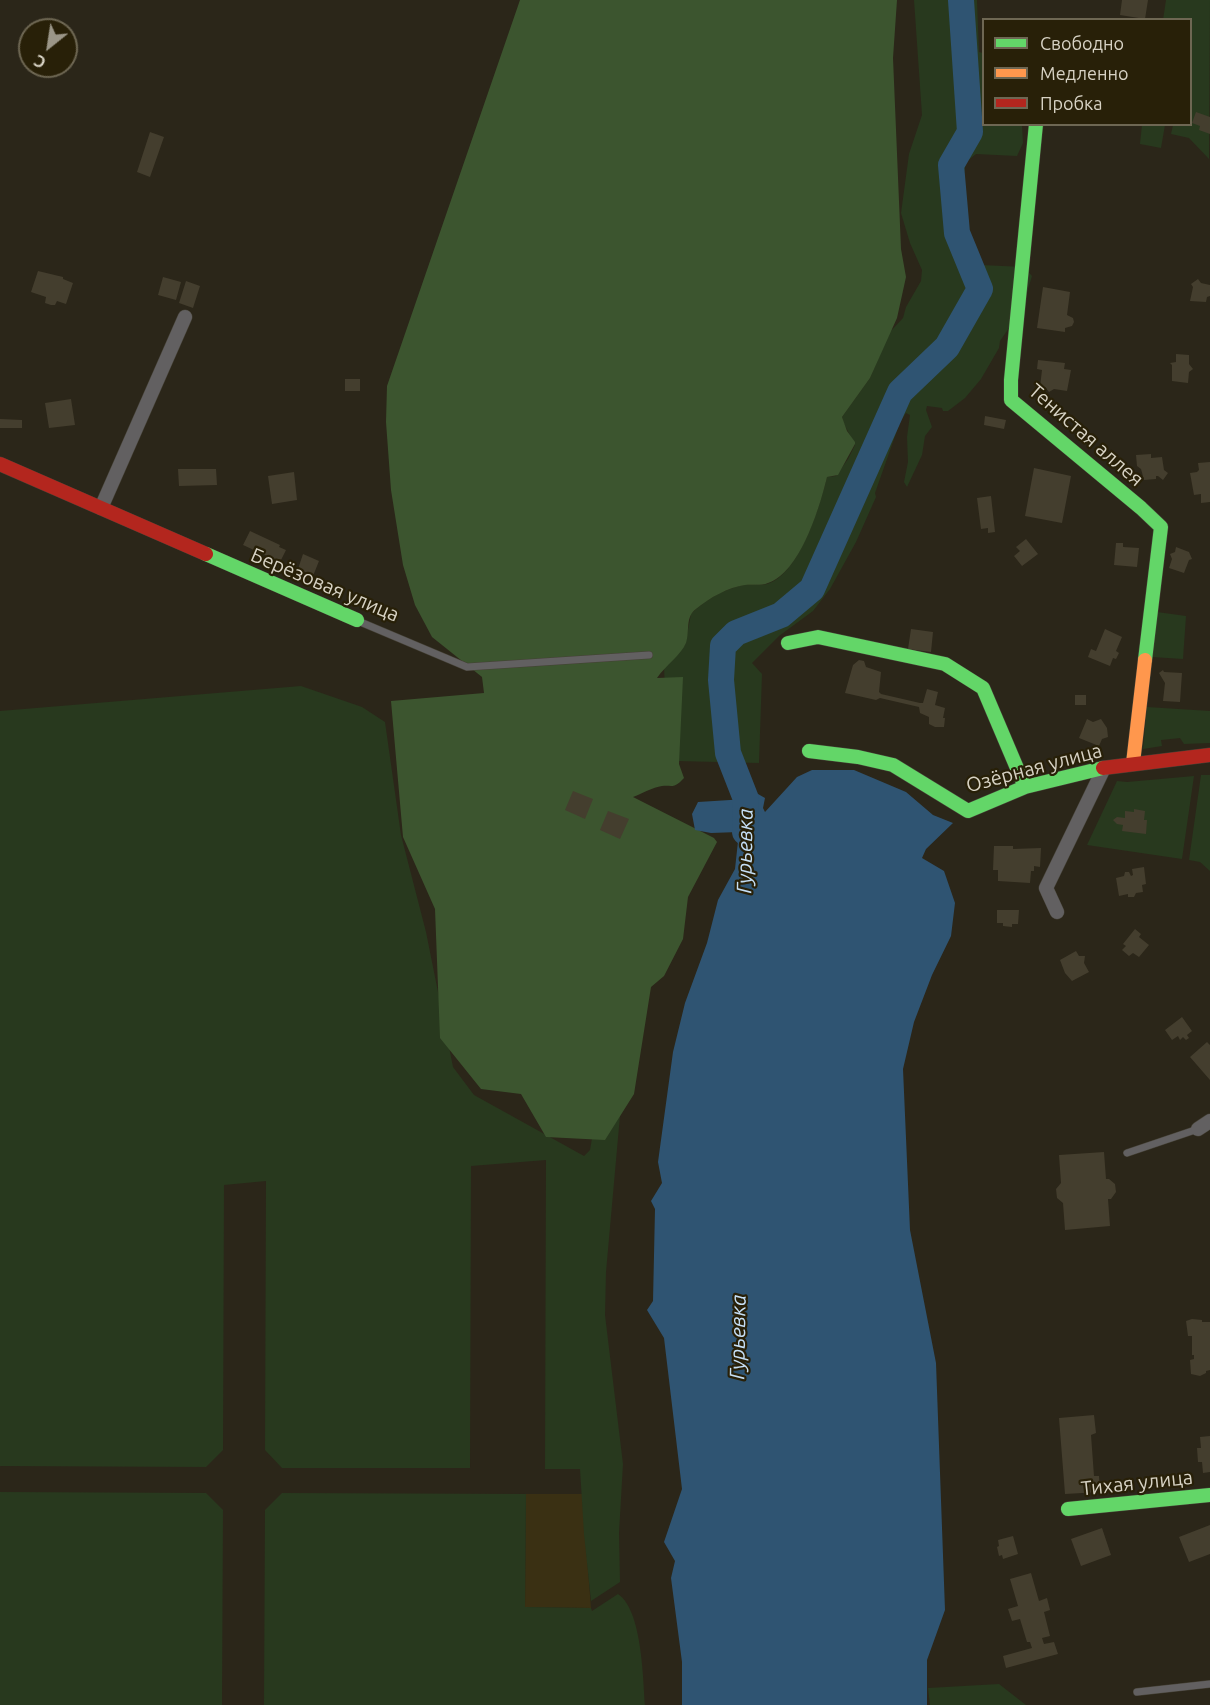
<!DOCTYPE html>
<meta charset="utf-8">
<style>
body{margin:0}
#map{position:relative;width:1210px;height:1705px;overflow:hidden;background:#2b2619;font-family:Ubuntu,sans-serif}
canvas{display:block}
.legend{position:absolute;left:982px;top:18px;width:210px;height:108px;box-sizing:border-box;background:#282008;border:2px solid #6e6753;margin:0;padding:8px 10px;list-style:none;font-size:18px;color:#d7d2c4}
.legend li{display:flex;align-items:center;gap:12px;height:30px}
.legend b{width:30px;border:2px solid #6e6753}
.north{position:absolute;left:18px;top:18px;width:60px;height:60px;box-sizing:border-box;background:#282008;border:2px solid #6e6753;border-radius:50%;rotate:210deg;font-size:16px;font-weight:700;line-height:24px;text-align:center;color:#d7d2c4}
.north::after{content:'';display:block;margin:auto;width:21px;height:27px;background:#9b9688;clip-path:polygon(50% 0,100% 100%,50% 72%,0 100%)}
</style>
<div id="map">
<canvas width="1210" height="1705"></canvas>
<ul class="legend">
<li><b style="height:8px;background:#63d668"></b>Свободно</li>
<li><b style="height:8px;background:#ff974d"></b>Медленно</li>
<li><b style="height:8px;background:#b3261e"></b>Пробка</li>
</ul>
<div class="north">С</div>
</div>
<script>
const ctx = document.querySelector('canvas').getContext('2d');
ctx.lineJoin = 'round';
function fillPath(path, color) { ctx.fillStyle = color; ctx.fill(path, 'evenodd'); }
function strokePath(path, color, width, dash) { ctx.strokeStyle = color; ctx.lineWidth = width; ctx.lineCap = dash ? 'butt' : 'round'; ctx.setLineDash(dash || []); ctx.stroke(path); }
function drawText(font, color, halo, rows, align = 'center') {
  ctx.font = font + ' Ubuntu,sans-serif'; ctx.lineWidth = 4.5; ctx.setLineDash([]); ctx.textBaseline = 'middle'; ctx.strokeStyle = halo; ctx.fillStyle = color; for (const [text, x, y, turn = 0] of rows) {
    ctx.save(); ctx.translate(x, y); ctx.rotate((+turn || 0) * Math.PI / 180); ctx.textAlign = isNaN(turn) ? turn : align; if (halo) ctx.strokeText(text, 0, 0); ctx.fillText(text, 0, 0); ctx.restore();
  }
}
const built = new Path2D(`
 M 526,1494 L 582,1494 L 591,1608 L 525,1607 Z`);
const green = new Path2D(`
 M 914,0 L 977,0 L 979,52 L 983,53 L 984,124 L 1022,125 L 1023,143 L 1017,156 L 976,154 L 966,162 L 961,190 L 967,228 L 981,265 L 1024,267 L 1032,276 L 1022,309 L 1000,341 L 999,348 L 981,379 L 965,398 L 948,411 L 943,411 L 942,408 L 927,406 L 926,410 L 932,427 L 925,436 L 922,455 L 907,487 L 904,482 L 908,462 L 907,437 L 910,415 L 906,413 L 900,422 L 875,493 L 876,497 L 856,542 L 830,589 L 813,611 L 779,636 L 752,663 L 762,674 L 759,763 L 677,761 L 665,690 L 664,667 L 685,645 L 691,614 C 703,601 726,588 744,585 C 751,584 759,586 767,584 C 799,575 820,506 827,477 L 836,476 L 848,459 L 855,445 L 843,422 L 842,417 L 870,378 L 889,333 L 903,318 L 906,307 L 921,281 L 922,270 L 910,243 L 901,213 L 909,154 L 922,115 Z
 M 1166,0 L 1210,0 L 1209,159 L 1189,138 L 1171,134 L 1173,125 L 1190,124 L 1190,20 L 1163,20 Z
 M 1142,125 L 1165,125 L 1161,148 L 1140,144 Z
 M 1157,612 L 1186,616 L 1183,659 L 1152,657 Z
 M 301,686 L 362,707 L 385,722 L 401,835 L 426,932 L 453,1067 L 474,1095 L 584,1156 L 590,1150 L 647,814 L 606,1272 L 605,1315 L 623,1464 L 619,1533 L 620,1582 L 591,1601 L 584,1534 L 580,1469 L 545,1469 L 546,1160 L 471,1166 L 470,1468 L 282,1468 L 265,1450 L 266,1181 L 224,1185 L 223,1450 L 206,1467 L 0,1466 L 0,711 Z
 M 1147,707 L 1210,711 L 1210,743 L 1184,744 L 1180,738 L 1161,740 L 1162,746 L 1143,749 Z
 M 1201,775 L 1210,775 L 1210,871 L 1200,862 L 1189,860 Z
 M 1194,776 L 1182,859 L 1087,845 L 1117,781 L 1127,782 Z
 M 0,1492 L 206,1493 L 223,1510 L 222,1705 L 0,1705 Z
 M 282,1493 L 526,1494 L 525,1607 L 591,1608 L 592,1611 L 618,1594 C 642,1610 643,1677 645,1705 L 264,1705 L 265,1510 Z
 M 999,1684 L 1026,1705 L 930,1705 L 928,1688 Z`);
const forest = new Path2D(`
 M 520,0 L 897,0 L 893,58 L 901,249 L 906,277 L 897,318 L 870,378 L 842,417 L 847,431 L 855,442 L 855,444 L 838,475 L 827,477 C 820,507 800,573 768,583 C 761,586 753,584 745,585 C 729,587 709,598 696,609 C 685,617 690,631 686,643 C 681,655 665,666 657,678 L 683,677 L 679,764 L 684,778 C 674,789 673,785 662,786 C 653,787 641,794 633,797 L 714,838 L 717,842 L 688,897 L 683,939 L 664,976 L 651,987 L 634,1094 L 605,1140 L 546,1137 L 521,1094 L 481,1089 L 440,1038 L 435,909 L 403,837 L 391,701 L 484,693 L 482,677 L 432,637 L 415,605 L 403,565 L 391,490 L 386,422 L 387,386 Z`);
const water = new Path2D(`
 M 812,770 L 854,770 L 906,792 L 933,815 L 953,823 L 926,849 L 922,858 L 944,871 L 955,903 L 951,936 L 932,975 L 914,1022 L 903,1069 L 910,1230 L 936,1363 L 945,1610 L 927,1660 L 927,1705 L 682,1705 L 682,1662 L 671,1578 L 675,1561 L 664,1542 L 682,1489 L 664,1338 L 647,1310 L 653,1301 L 655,1209 L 651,1201 L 662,1183 L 658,1162 L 673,1052 L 685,1003 L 707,943 L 718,900 L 735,869 L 739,832 L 711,833 L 695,830 L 692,814 L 698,802 L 746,799 L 758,794 L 765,798 L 763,808 L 765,812 L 797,777 Z`);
const river = new Path2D(`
 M 745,832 L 746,799 L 728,753 L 721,680 L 723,646 L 736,633 L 781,615 L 812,589 L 900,392 L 947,347 L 980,289 L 957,233 L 951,165 L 970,132 L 961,0`);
const building = new Path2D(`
 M 1122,0 L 1148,0 L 1145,19 L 1120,15 Z
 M 1196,112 L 1210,117 L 1210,134 L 1199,130 L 1200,126 L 1192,123 Z
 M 150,132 L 164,137 L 150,177 L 137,172 Z
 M 38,271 L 63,277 L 63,279 L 73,283 L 66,304 L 57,301 L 55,305 L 51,305 L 45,303 L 46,297 L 31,292 Z
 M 163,277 L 181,282 L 176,300 L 158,295 Z
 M 1198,279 L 1201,283 L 1210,285 L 1210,296 L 1207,297 L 1206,302 L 1190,301 L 1193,287 L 1191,284 Z
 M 186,281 L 200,286 L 193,308 L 179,303 Z
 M 1043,287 L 1070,292 L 1067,315 L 1073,318 L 1074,322 L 1072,326 L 1065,328 L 1065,332 L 1037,328 Z
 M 1176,354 L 1189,355 L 1189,364 L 1193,369 L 1189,372 L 1188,383 L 1172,381 L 1172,365 L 1170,363 L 1176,362 Z
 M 1038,360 L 1065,363 L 1064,369 L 1071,370 L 1067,391 L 1054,389 L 1049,392 L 1045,387 L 1040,387 L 1042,370 L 1037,369 Z
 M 345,379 L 360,379 L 360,391 L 345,391 Z
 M 71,399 L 75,425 L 49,428 L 45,403 Z
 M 985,416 L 1006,420 L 1004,429 L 984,425 Z
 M 0,419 L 22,420 L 22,428 L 0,428 Z
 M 1151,454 L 1151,458 L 1162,457 L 1164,470 L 1168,473 L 1163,480 L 1158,476 L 1156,476 L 1156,479 L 1144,480 L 1141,469 L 1137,466 L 1136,455 Z
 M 1210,462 L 1210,502 L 1201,503 L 1201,494 L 1194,495 L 1190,473 L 1197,472 L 1199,470 L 1198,463 Z
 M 1034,468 L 1071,476 L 1062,523 L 1025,516 Z
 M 178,469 L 216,469 L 217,485 L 179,486 Z
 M 294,472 L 297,500 L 272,504 L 268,476 Z
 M 991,496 L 995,532 L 988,533 L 988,528 L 981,529 L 977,498 Z
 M 250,531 L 280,545 L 279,547 L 286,550 L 280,562 L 243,545 Z
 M 1026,539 L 1038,554 L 1022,566 L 1014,556 L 1020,551 L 1016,547 Z
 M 1116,543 L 1123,543 L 1123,547 L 1139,548 L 1137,567 L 1114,565 Z
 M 1176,547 L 1189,552 L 1192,559 L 1189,560 L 1184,573 L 1169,568 L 1172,559 L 1170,554 L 1175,552 Z
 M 303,554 L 319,561 L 313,576 L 298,569 Z
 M 911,629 L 933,632 L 931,652 L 908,649 Z
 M 1105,629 L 1122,637 L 1116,651 L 1119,653 L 1116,659 L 1113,658 L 1110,666 L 1088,657 L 1091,649 L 1096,651 Z
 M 859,660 L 864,661 L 866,667 L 881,672 L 879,692 L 881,694 L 920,703 L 923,703 L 927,689 L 938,692 L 935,705 L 945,708 L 943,718 L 945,718 L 944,727 L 935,727 L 929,724 L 929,717 L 920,713 L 919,707 L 880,698 L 876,700 L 845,693 L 853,665 Z
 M 1163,670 L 1164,672 L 1182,673 L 1180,702 L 1163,701 L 1165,683 L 1159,673 Z
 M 1075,695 L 1086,695 L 1086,705 L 1075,705 Z
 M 1087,719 L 1093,722 L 1101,719 L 1107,728 L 1108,737 L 1102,739 L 1099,746 L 1079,738 Z
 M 573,791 L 593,799 L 585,819 L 565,810 Z
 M 1134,809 L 1145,811 L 1144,820 L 1147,820 L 1146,834 L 1122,831 L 1123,825 L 1117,824 L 1113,820 L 1117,817 L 1125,818 L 1125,811 L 1134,812 Z
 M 608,811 L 629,819 L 620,839 L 600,830 Z
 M 994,846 L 1013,846 L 1013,849 L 1041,848 L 1040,867 L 1034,866 L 1034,871 L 1031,871 L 1030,883 L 998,881 L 998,870 L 993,870 Z
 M 1144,867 L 1146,884 L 1142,885 L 1143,892 L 1136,893 L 1134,897 L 1128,897 L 1128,894 L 1119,896 L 1116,878 L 1124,876 L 1125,872 L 1129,872 L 1131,876 L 1133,875 L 1132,869 Z
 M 997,910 L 1019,910 L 1018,924 L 1012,924 L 1012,927 L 1003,926 L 1003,923 L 997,923 Z
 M 1135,929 L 1141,934 L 1139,937 L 1149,945 L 1139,957 L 1133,953 L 1129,956 L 1122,950 L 1126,946 L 1123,944 Z
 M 1076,951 L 1079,956 L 1085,956 L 1084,963 L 1089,972 L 1072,981 L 1065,973 L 1060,960 Z
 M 1182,1017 L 1192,1031 L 1187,1035 L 1189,1038 L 1186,1040 L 1183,1037 L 1180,1040 L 1178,1036 L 1172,1040 L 1165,1030 Z
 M 1207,1042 L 1210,1045 L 1210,1080 L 1190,1057 Z
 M 1104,1152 L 1106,1179 L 1109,1179 L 1115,1184 L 1116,1192 L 1111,1199 L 1108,1199 L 1110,1226 L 1065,1230 L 1063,1203 L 1057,1198 L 1056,1189 L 1061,1183 L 1059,1155 Z
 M 1192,1319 L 1202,1320 L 1202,1322 L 1210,1322 L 1210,1370 L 1206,1371 L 1206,1373 L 1200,1376 L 1191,1374 L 1190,1360 L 1194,1359 L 1194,1355 L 1192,1355 L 1192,1336 L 1188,1336 L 1186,1321 Z
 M 1094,1415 L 1096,1433 L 1091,1435 L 1094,1476 L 1099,1476 L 1100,1492 L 1065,1494 L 1059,1418 Z
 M 1210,1436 L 1210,1472 L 1203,1473 L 1202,1462 L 1198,1462 L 1197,1448 L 1201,1448 L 1200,1437 Z
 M 1210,1525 L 1210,1554 L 1189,1562 L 1179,1537 Z
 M 1102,1528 L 1111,1555 L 1081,1566 L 1071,1539 Z
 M 1013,1536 L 1018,1554 L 1003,1559 L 1002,1555 L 999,1556 L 997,1547 L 999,1546 L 998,1540 Z
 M 1031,1573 L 1039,1601 L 1047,1598 L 1050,1610 L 1044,1612 L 1050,1636 L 1042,1638 L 1044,1644 L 1054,1642 L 1058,1654 L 1006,1668 L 1003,1656 L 1032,1648 L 1030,1642 L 1027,1642 L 1020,1619 L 1012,1621 L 1008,1609 L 1018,1606 L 1010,1579 Z`);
const lane = new Path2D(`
 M 358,621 L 467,667 L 649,655
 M 1127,1153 L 1198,1129
 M 1137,1692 L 1210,1684`);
const street = new Path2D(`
 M 101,508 L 185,317
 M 1057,912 L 1046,888 L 1104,768
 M 1198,1129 L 1210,1121`);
const fast = new Path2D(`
 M 1036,124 L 1011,380 L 1011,400 L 1141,508 L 1161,527 L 1145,660
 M 206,554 L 357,620
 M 788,643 L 818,637 L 945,664 L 983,688 L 1025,787
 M 809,751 L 858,757 L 893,765 L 968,811 L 1025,787 L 1103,768
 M 1068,1509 L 1210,1495`);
const slow = new Path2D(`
 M 1133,763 L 1145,660`);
const jam = new Path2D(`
 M 0,464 L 206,554
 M 1103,768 L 1210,755`);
const streetNames = [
 ["Тенистая аллея",1086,435,41],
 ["Берёзовая улица",325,585,23],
 ["Озёрная улица",1034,768,-15],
 ["Тихая улица",1137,1483,-6]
];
const waterNames = [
 ["Гурьевка",745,851,-89],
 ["Гурьевка",738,1337,-89]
];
fillPath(built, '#3a3013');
fillPath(green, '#28391e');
fillPath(forest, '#3c552f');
fillPath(water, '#2f5472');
strokePath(river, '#2f5472', 26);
fillPath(building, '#443e2e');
strokePath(lane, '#454136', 8);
strokePath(street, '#454136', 15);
strokePath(fast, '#454136', 15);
strokePath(slow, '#454136', 15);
strokePath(jam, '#454136', 15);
strokePath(lane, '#626061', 7);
strokePath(street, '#626061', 14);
strokePath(fast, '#63d668', 14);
strokePath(slow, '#ff974d', 14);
strokePath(jam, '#b3261e', 14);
drawText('20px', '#d7d2c4', '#282008', streetNames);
drawText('italic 21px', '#c5dff6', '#282008', waterNames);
</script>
